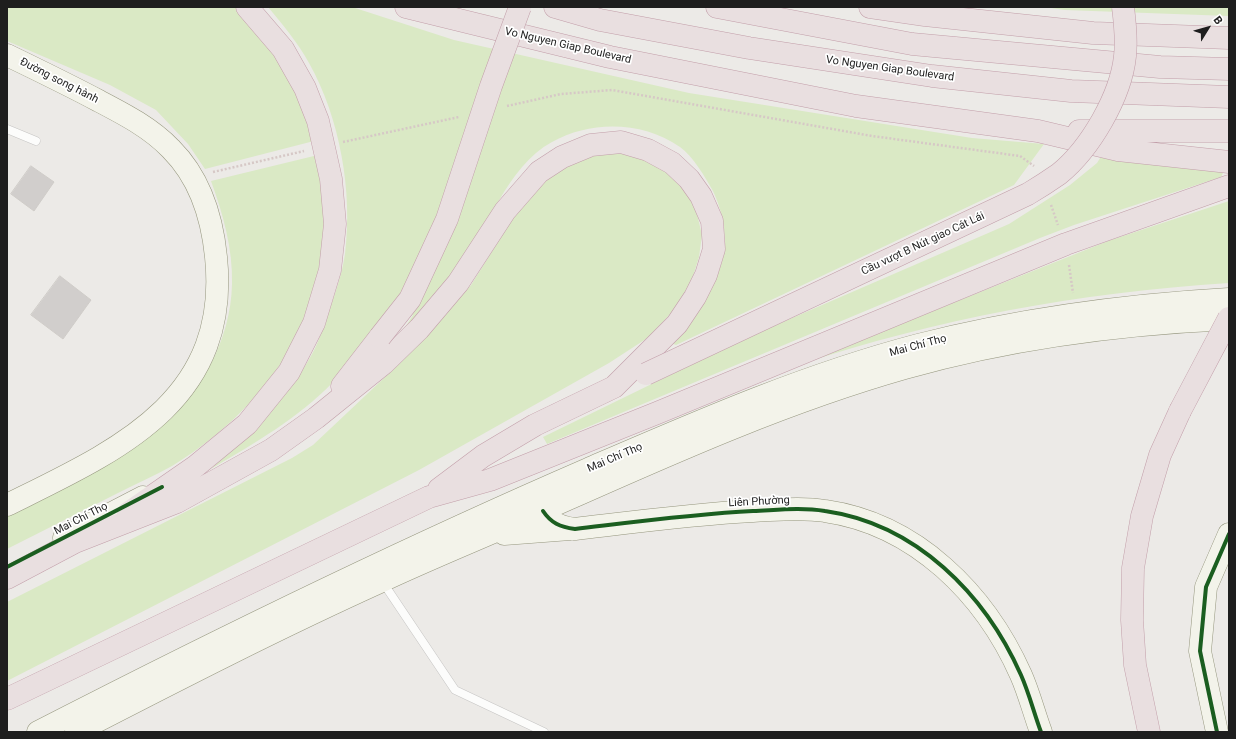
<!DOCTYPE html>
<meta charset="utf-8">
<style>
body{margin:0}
#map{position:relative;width:1236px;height:739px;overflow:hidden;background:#eceae7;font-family:Roboto,sans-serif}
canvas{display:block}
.frame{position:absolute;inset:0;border:8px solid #1e1e1e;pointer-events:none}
.north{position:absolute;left:1188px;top:8px;width:40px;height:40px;-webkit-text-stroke:3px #fff;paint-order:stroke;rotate:53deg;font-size:11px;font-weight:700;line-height:16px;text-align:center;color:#1e1e1e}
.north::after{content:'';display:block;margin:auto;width:14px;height:18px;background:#1e1e1e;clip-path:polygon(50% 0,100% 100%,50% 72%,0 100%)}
</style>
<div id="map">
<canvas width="1236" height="739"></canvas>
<div class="frame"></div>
<div class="north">B</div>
</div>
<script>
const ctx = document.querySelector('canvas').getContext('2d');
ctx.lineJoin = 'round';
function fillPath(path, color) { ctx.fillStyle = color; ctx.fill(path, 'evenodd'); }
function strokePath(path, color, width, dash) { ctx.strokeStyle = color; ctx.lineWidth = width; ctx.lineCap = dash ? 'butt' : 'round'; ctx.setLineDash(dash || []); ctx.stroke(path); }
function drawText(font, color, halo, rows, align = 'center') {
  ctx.font = font + ' Roboto,sans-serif'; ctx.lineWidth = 3.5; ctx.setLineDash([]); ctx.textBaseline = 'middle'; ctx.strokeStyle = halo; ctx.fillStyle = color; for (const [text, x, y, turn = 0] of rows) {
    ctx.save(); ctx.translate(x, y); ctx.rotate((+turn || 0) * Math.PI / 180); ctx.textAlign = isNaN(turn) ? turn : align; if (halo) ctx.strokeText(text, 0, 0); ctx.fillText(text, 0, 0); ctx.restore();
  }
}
const grass = new Path2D(`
 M 7,7 L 235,7 L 276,53 L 296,88 L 314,141 L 205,169 L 188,144 L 156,110 L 110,85 L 7,41 Z
 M 268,7 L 352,7 L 454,40 L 689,93 L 972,138 L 1044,144 L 1014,185 L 676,345 L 671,343 C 693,317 714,292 723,257 C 728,236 722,210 713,191 C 705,177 693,156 680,147 C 643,121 591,120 552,142 C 506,167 488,230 458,270 C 440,295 417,317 397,340 L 413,315 L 394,301 C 374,328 355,357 333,382 C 299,418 253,444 211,469 C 249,435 287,400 312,354 C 319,342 323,327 327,315 C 335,295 342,274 345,254 C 353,192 340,118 309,63 C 298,43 283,25 268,7 Z
 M 1044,7 L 1229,7 L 1229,16 L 1065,10 Z
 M 625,149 L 667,168 L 688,192 L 697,214 L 702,235 L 699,257 L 691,283 L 672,312 L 649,337 L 609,363 L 419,470 L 7,681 L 7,602 L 292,458 L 313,445 L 400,363 L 471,285 L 529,192 L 565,161 Z
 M 318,155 C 323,185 327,214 324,245 C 316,339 250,419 172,466 C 154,476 135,484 118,493 C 81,512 44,530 7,549 L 7,511 C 35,497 63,482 91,468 C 113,457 136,446 156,430 C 200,396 231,340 232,284 C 233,249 223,214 211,181 Z
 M 1102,155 L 1224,171 L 1221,177 L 1074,225 L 1040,238 L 547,444 L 543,437 L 746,338 L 1009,224 L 1070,185 L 1097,163 Z
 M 1229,201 L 1229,283 C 1076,293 940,318 795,366 L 1108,241 Z`);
const building = new Path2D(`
 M 31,166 L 54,182 L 34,211 L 11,194 Z
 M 60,276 L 91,300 L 63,339 L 31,315 Z`);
const path = new Path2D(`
 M 507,106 L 561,94 L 612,90 L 872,136 L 1020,156 L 1034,166
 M 343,142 L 459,117
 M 213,172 L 304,151
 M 1051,205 L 1058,225
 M 1069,265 L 1073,293`);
const lane = new Path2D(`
 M 7,129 L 36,141
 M 382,581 L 455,690 L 544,732`);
const secondary = new Path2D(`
 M 7,55 C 38,70 69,85 99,101 C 124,114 151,128 171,149 C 200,178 212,216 216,257 C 231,402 116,451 7,505
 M 538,499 C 546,518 552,526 575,529 C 634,522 693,514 753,511 C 777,510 801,507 825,511 C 916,524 985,594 1021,675 C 1029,693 1034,713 1041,732
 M 504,534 L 570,529
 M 64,538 L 143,497
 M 38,732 C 219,639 401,550 588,469 C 697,422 804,375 918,345 C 1020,319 1124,305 1229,299
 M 76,732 C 177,680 278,628 382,581 C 431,558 481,538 530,516 C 652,462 775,405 905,368 C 1010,338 1120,324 1229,319
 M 1217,732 L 1200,651 L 1206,587 L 1229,534`);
const highway = new Path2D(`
 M 406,7 L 610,57 L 856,106 L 1038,131 L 1118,150 L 1229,162
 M 555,7 L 600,20 L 749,48 L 932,76 L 1071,91 L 1229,97
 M 717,7 L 912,44 L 1160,67 L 1229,69
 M 870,7 L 925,15 L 1093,33 L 1229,38
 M 1079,131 L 1229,131
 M 342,386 L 380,337
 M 128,513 L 196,466 L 247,424 L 289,372 L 314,323 L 330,270 L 335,224 L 331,179 L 318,121 L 305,88 L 283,49 L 247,7
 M 7,578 L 75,542 L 177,502 L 271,450 L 316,418 L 383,364 L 419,329 L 458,283 L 505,211 L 539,172 L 562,157 L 591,145 L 621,142 L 648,150 L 672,163 L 689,179 L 701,196 L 712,221 L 714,249 L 706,275 L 695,297 L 677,324 L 614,387 L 535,425 L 483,456 L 439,489
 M 7,699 L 429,497 L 490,480 L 657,413 L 1066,244 L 1229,186
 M 1149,732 L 1135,665 L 1132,620 L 1133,568 L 1142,516 L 1160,455 L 1180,411`);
const highwayBridge = new Path2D(`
 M 380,337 L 410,299 L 447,219 L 491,86 L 520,7
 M 646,374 L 1028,194 C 1038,188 1049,181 1059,174 C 1090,149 1121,96 1125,56 C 1127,40 1125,23 1123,7
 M 1180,411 L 1229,318`);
const cycleway = new Path2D(`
 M 543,511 C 551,523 560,527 575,529 C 634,522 693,514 753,511 C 777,510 801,507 825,511 C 916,524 985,594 1021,675 C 1029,693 1034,713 1041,732
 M 7,567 L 162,487
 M 1217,732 L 1200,651 L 1206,587 L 1229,534`);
const streetNames = [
 ["Vo Nguyen Giap Boulevard",568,46,13],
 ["Vo Nguyen Giap Boulevard",890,69,8],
 ["Đường song hành",59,81,27],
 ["Cầu vượt B Nút giao Cát Lái",923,244,-25],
 ["Mai Chí Thọ",918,346,-15],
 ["Mai Chí Thọ",615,458,-23],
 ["Liên Phường",759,502,-3],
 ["Mai Chí Thọ",81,519,-27]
];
fillPath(grass, '#dae9c5');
fillPath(building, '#d1cecc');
strokePath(building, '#cfccc8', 1);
strokePath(lane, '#c5c4c3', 9);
strokePath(secondary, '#95967e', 23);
strokePath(highway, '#c29ea9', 23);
strokePath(path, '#d6c8c6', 2.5, [2, 2]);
strokePath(lane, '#fcfcfb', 8);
strokePath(secondary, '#f3f3ea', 22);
strokePath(highway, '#e9dfe0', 22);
strokePath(highwayBridge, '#c29ea9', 23, []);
strokePath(highwayBridge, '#e9dfe0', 22);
strokePath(cycleway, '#1b5e20', 4);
drawText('11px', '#1e1e1e', '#fff', streetNames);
</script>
